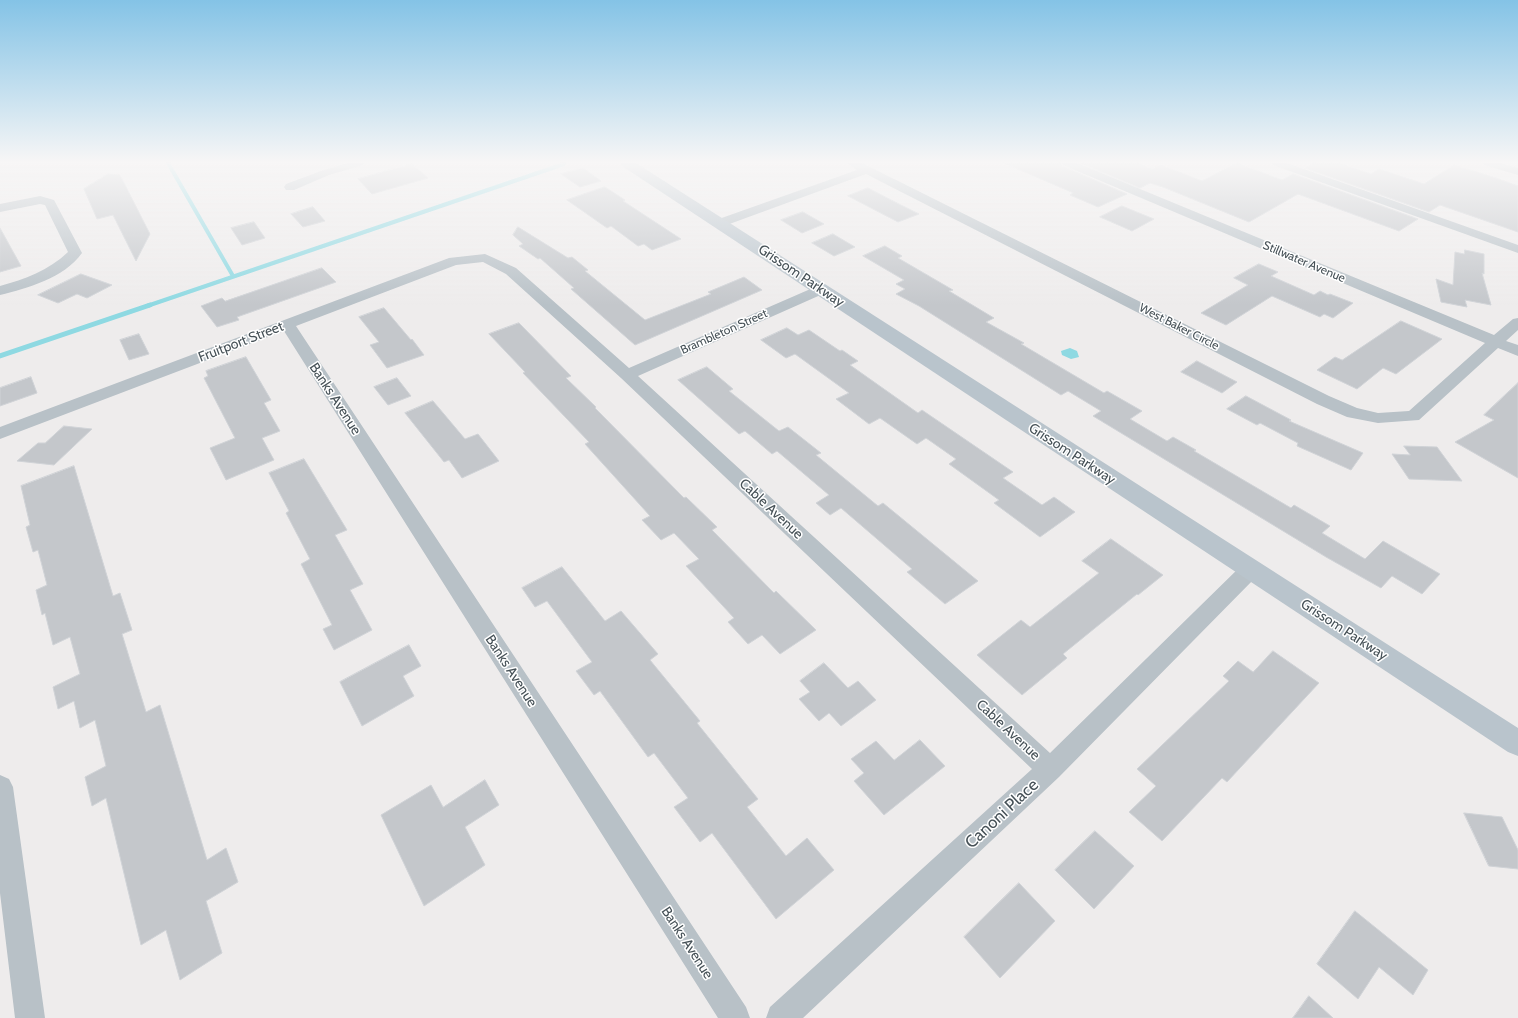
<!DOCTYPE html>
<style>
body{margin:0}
canvas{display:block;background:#eeecec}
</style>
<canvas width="1518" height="1018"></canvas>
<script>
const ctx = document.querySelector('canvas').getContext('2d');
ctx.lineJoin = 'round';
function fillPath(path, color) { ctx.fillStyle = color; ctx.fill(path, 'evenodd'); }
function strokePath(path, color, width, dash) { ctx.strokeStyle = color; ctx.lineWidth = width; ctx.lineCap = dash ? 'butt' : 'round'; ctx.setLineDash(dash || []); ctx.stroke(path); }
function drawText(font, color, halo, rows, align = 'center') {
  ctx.font = font + ' Cabin,sans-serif'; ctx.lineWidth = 3; ctx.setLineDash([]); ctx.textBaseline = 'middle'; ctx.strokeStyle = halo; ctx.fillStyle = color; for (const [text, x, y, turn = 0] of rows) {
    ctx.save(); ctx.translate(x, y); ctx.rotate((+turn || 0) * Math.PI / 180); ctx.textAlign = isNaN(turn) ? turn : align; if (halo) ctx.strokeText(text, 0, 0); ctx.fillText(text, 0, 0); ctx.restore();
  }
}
const water = new Path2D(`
 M 1070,348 L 1077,351 L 1079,357 L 1071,359 L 1062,355 L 1061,351 Z`);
const streamFar1 = new Path2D(`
 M 168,163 L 233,276
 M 147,306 L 564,164`);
const stream = new Path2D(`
 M 0,356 L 150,305`);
const building = new Path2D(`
 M 1004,163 L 1060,163 L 1062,166 L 1127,194 L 1098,207 L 1070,195 L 1073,193 Z
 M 1081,163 L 1137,163 L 1152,169 L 1161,165 L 1202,181 L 1237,163 L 1282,180 L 1293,174 L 1418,219 L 1399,231 L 1298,194 L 1249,222 L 1163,187 L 1150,183 L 1140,188 Z
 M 1314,163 L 1339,163 L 1371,174 L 1379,169 L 1424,184 L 1454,165 L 1493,177 L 1518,186 L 1518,232 L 1440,205 L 1429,212 L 1305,168 Z
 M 412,164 L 428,178 L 372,194 L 358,179 Z
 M 583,168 L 601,181 L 580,187 L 561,174 Z
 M 108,174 L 120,175 L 150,234 L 136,261 L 113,215 L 97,219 L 84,189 Z
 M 605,187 L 625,200 L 623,201 L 681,239 L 652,250 L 644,244 L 638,246 L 611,226 L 607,228 L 567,200 Z
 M 868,188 L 897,203 L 919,214 L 898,222 L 848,196 Z
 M 1122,206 L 1154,219 L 1132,231 L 1100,217 Z
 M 313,207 L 325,221 L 303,227 L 291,214 Z
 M 803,212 L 824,224 L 802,233 L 781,220 Z
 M 254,222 L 265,238 L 242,245 L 231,228 Z
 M 518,227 L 568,258 L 572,257 L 588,270 L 585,271 L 645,320 L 711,294 L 708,292 L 744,277 L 762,290 L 635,345 L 571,289 L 574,288 L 540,258 L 538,259 L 519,246 L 523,244 L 513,235 Z
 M 0,228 L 21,266 L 0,272 Z
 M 833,234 L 855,247 L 834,256 L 812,243 Z
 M 885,246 L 902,256 L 898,258 L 953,290 L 949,291 L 994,318 L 986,322 L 1024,343 L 1021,344 L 1104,393 L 1107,391 L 1142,411 L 1130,419 L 1167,441 L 1173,437 L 1196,450 L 1194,451 L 1291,508 L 1294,505 L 1330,526 L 1322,533 L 1365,559 L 1383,541 L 1440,574 L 1422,594 L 1392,576 L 1381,588 L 1326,557 L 1093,416 L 1101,411 L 1068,391 L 1061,395 L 919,306 L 896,294 L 905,289 L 896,284 L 904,280 L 863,256 Z
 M 1465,250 L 1484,254 L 1484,274 L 1482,273 L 1491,305 L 1465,300 L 1467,307 L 1441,302 L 1436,279 L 1453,285 L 1455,252 L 1464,254 Z
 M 1259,264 L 1278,272 L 1271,276 L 1314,295 L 1320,291 L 1328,295 L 1330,294 L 1353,303 L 1333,318 L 1324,314 L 1320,317 L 1272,296 L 1226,325 L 1201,313 L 1248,285 L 1234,278 Z
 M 322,268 L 336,282 L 237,317 L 239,320 L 217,327 L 201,306 L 222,298 L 225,301 Z
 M 81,274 L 112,285 L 87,298 L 77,294 L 58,303 L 38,295 Z
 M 384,308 L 411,340 L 412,339 L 424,355 L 387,368 L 370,345 L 379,342 L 359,317 Z
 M 1401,321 L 1442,339 L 1396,374 L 1383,368 L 1357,389 L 1317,370 L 1335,357 L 1342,360 Z
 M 519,323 L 571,376 L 566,378 L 596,407 L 595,408 L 684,498 L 686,497 L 717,527 L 712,530 L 774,593 L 776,591 L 816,630 L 780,654 L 762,635 L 748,644 L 728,622 L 734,618 L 686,566 L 699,559 L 674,533 L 661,540 L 642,520 L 650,516 L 585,444 L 589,442 L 523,373 L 525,372 L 489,334 Z
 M 787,328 L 798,335 L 809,330 L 840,351 L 842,350 L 858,361 L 850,365 L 918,413 L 922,410 L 1013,472 L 1003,478 L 1042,505 L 1054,497 L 1075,512 L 1040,537 L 994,503 L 999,500 L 949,464 L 956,459 L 926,438 L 917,444 L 880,418 L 869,424 L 836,399 L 849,393 L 795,354 L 786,358 L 761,340 Z
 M 139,334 L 149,354 L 129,360 L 120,340 Z
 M 246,357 L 271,400 L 264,403 L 280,431 L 262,438 L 274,460 L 226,480 L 210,448 L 235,438 L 204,378 L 208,376 L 206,371 Z
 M 1197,361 L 1237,382 L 1222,393 L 1181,372 Z
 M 707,367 L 733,389 L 729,391 L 779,431 L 788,427 L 821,453 L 816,455 L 878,506 L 883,503 L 978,581 L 945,604 L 907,572 L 912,569 L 841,508 L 830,515 L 816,503 L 829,495 L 777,451 L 772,454 L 745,431 L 739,434 L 678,380 Z
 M 31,377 L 37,393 L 0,406 L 0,388 Z
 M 397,378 L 411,396 L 388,405 L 374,387 Z
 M 1518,383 L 1518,478 L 1455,442 L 1494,420 L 1484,415 Z
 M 1246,396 L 1291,420 L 1289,421 L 1363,453 L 1351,470 L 1297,446 L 1298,443 L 1260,423 L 1257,425 L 1227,409 Z
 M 433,401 L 465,439 L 478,434 L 499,461 L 462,478 L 449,460 L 444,462 L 405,413 Z
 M 64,426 L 92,429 L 54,465 L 17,461 L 38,443 L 45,443 Z
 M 1404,446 L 1437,447 L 1462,481 L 1409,479 L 1392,454 L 1410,455 Z
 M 304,459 L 347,530 L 335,535 L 363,584 L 350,590 L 372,630 L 334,650 L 323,629 L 332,625 L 301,564 L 310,559 L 286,513 L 289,511 L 269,473 Z
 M 74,466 L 113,596 L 120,593 L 132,630 L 122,634 L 146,712 L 160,705 L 207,860 L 226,848 L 238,882 L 206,901 L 222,953 L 180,980 L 166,930 L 141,945 L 106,798 L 92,806 L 85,777 L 106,766 L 95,720 L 80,728 L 74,701 L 58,709 L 53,687 L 80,674 L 70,637 L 53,645 L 45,613 L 42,615 L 36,590 L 47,585 L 38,550 L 33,552 L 26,527 L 30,525 L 21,486 Z
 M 1111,539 L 1163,575 L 1138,595 L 1137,594 L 1063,654 L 1067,658 L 1022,695 L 977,655 L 1021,620 L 1030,627 L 1099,573 L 1082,561 Z
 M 562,567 L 605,621 L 621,611 L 658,654 L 650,660 L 700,721 L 697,723 L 758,799 L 747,807 L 786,856 L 807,838 L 834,870 L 776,919 L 712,833 L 700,842 L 674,807 L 688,798 L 654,753 L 648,757 L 600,691 L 594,695 L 576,671 L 592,662 L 547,601 L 535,607 L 522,588 Z
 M 409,645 L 421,666 L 403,676 L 414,696 L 362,726 L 340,682 Z
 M 1273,651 L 1319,683 L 1227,782 L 1222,778 L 1162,841 L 1129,812 L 1156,786 L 1137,769 L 1229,681 L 1223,676 L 1238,661 L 1253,672 Z
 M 824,663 L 848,688 L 858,681 L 876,700 L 841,726 L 829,713 L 819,721 L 799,699 L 810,692 L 800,681 Z
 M 920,740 L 945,766 L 884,815 L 854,781 L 864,773 L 851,759 L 876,741 L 894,760 Z
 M 485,780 L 499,805 L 465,827 L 485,865 L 424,906 L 381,815 L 431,785 L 443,807 Z
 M 1464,813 L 1502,817 L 1518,850 L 1518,869 L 1489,866 Z
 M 1095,831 L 1134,866 L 1094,909 L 1055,870 Z
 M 1019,883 L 1055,921 L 1000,978 L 964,937 Z
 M 1355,911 L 1428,970 L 1413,995 L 1379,967 L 1358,999 L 1317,964 Z
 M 1309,996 L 1333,1018 L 1293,1018 Z`);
const minor = new Path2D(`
 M 347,163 L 365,163 L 363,165 L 329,175 L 294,190 L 286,190 L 284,187 L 286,184 L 321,171 Z
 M 847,163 L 862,163 L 1329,396 L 1357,408 L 1378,413 L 1409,411 L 1485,343 L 1063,165 L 1061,163 L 1077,163 L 1494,335 L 1513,319 L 1518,318 L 1518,330 L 1506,341 L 1518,345 L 1518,356 L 1498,348 L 1419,420 L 1378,423 L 1347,417 L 1317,404 L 866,174 L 724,226 L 716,226 L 714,223 L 716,220 L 857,170 Z
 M 1271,163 L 1287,163 L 1518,245 L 1518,253 L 1273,165 Z
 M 1482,163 L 1500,163 L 1518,168 L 1518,175 L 1484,165 Z
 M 40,196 L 54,200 L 82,253 C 64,278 28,288 0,295 L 0,286 C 25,279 48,271 68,252 L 45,205 L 40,204 L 0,212 L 0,204 Z
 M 485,254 L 516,268 L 629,368 L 815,287 L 820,286 L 825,287 L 827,290 L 825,293 L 638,376 L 1050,753 L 1243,564 L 1250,562 L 1257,564 L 1260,570 L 1257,576 L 1059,777 L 803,1018 L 766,1018 L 770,1007 L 1032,769 L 621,378 L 506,274 L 483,262 L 456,265 L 296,326 L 746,1007 L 750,1018 L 718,1018 L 284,331 L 0,439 L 0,427 L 449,258 Z
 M 0,775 L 9,779 L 13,787 L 45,1018 L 15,1018 L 0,893 Z`);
const secondary = new Path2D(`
 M 620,163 L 636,163 L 1518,728 L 1518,756 L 1508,752 L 622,166 Z`);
const farStreetnames = [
 ["Stillwater Avenue",1304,262,23],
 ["West Baker Circle",1179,327,27],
 ["Brambleton Street",724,332,-24]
];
const streetNames = [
 ["Grissom Parkway",801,276,34],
 ["Fruitport Street",241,342,-21],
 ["Banks Avenue",335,399,57],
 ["Grissom Parkway",1072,454,33],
 ["Cable Avenue",771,509,43],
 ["Grissom Parkway",1344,630,33],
 ["Banks Avenue",511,671,57],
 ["Cable Avenue",1008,730,43],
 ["Banks Avenue",687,943,57]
];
const nearStreetnames = [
 ["Canoni Place",1002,814,-43]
];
fillPath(water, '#8ed9e2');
strokePath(streamFar1, '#8ed9e2', 4);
strokePath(stream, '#8ed9e2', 5);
fillPath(building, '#c4c7cb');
strokePath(building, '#d0d3d7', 1);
fillPath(minor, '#b8c1c7');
fillPath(secondary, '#b9c4cc');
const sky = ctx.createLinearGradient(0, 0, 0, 305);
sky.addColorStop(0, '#84c3e6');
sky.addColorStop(0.53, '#f7f6f6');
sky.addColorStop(1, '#f7f6f600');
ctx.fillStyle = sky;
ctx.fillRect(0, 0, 1518, 305);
drawText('12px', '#465157', '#fff', farStreetnames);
drawText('14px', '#465157', '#fff', streetNames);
drawText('17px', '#465157', '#fff', nearStreetnames);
</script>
